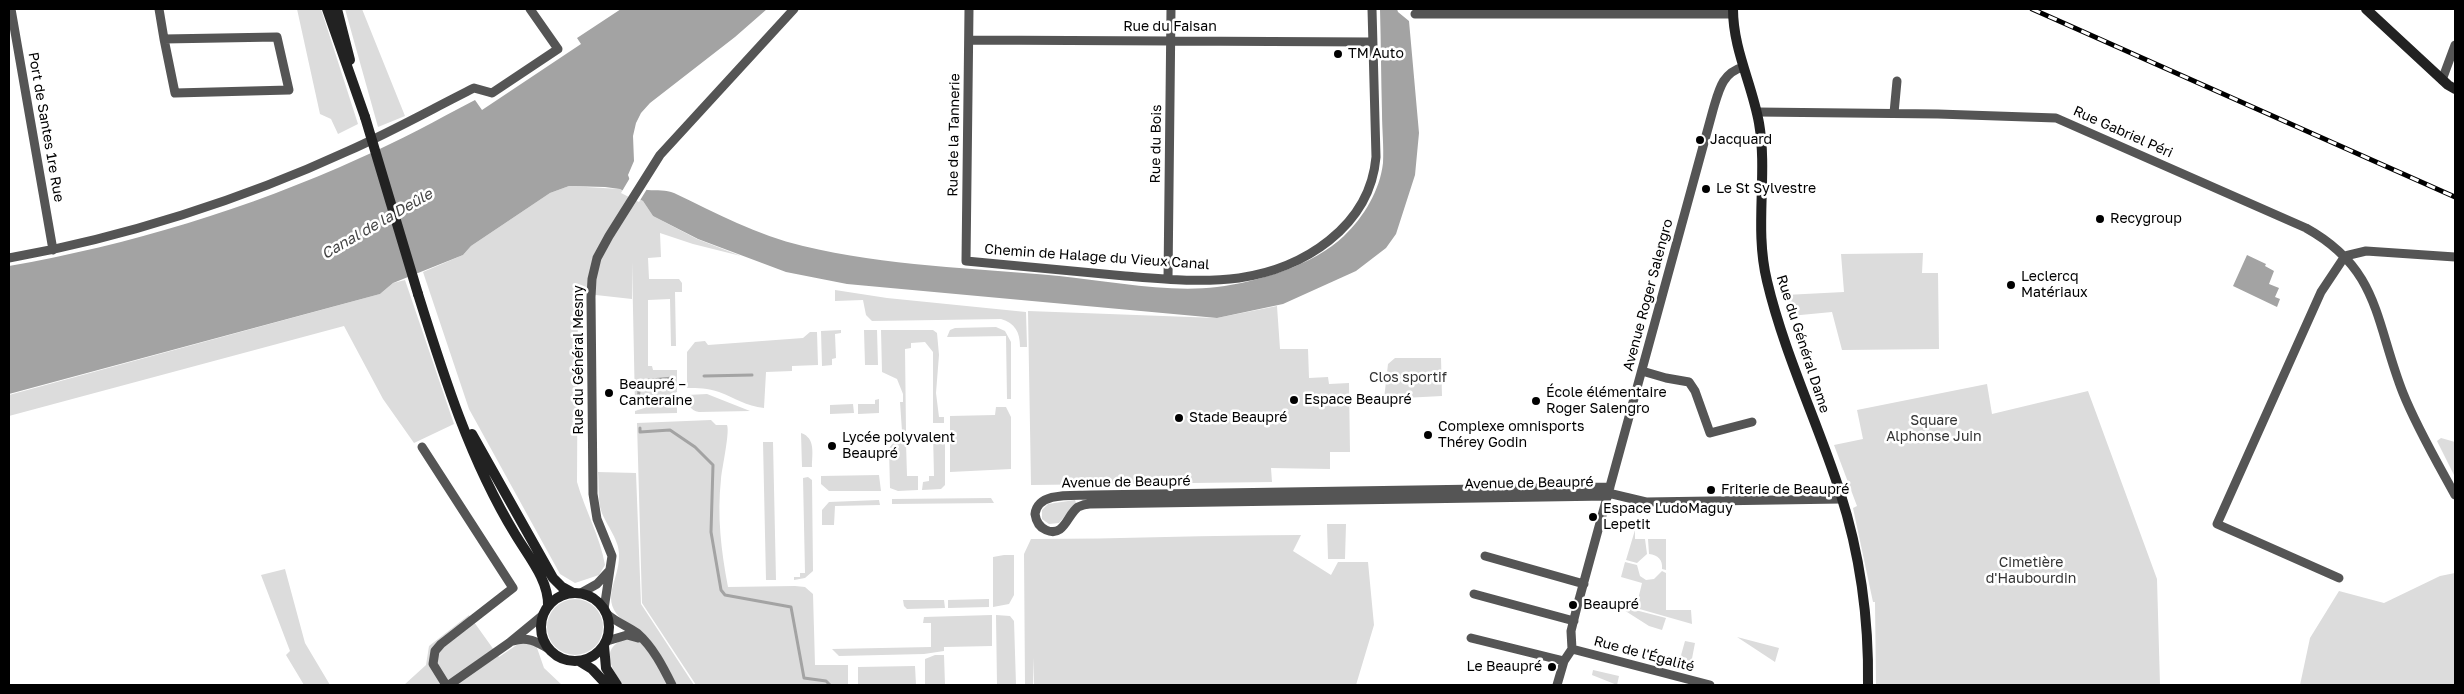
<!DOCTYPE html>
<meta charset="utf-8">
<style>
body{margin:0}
#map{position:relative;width:2464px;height:694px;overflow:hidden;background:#fff;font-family:"Golos Text",sans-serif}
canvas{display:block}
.frame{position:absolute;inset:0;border:10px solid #000;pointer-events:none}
</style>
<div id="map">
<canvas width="2464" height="694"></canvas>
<div class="frame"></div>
</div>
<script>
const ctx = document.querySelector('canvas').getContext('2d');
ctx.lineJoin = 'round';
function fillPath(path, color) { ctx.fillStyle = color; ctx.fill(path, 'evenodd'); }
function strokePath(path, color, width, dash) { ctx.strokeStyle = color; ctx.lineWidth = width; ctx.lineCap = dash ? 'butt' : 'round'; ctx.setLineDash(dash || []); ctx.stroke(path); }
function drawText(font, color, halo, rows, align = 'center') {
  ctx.font = font + ' "Golos Text",sans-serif'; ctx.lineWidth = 5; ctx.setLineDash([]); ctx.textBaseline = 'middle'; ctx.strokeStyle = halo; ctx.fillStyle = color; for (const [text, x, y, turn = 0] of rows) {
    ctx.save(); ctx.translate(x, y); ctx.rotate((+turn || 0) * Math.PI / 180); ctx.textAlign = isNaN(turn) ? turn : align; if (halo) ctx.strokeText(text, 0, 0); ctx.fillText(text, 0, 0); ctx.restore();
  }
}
const green = new Path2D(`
 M 297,9 L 321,9 L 358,124 L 338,134 L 331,119 L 320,114 Z
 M 345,9 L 362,9 L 405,116 L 378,127 Z
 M 569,186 L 620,189 L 643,201 L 653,216 L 697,239 L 741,256 L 693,244 L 660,233 L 661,257 L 648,258 L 649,279 L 679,279 L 682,283 L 682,292 L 675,292 L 676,346 L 671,346 L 670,299 L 648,300 L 648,366 L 652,366 L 653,370 L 677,370 L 677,392 L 648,403 L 635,406 L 632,261 L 632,299 L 578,293 L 577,482 C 585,510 600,536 605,565 L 599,575 L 575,583 L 560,574 L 469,409 L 423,272 L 463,255 L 471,246 L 550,193 Z
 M 1923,253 L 1922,273 L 1938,273 L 1939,349 L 1842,350 L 1832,312 L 1790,316 L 1785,295 L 1844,292 L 1841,254 Z
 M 405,280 L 454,424 L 414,443 L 383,399 L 344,326 L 9,416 L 9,395 L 380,294 L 393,283 Z
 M 835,290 L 887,298 L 1026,312 L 1027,347 L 1020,347 C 1020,332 1015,323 1001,319 L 872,321 L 866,315 L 863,300 L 835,301 Z
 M 1277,306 L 1280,349 L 1308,349 L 1309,378 L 1328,377 L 1329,384 L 1349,383 L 1350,452 L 1330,452 L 1330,469 L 1271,468 L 1272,482 L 1031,485 L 1028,311 L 1217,318 Z
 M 996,327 L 1005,331 L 1011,342 L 1011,399 L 1007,399 L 1006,336 L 947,337 L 950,330 L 955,328 Z
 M 841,330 L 841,333 L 835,334 L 836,358 L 832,359 L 832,365 L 822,366 L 821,331 Z
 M 864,330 L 877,330 L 878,365 L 865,365 Z
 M 881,330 L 933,330 L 937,333 L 939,355 L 936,393 L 939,417 L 944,417 L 944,423 L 933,423 L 933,352 L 925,342 L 911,343 L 911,348 L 905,349 L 906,431 L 902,431 L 900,402 L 903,402 L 903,394 L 897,379 L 882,372 Z
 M 810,332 L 817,332 L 818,365 L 792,366 L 792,371 L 766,372 L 764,408 C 746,406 735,398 719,392 C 708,388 698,388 687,388 L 687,352 L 695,342 L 705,341 L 708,345 L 803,338 Z
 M 1395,358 L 1441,358 L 1442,396 L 1384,399 L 1388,364 Z
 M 1987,384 L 1992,414 L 2088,391 L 2157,579 L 2160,685 L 1876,685 L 1875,602 L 1873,602 L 1853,508 L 1857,506 L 1834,445 L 1863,439 L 1857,410 Z
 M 707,394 L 750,411 L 699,412 C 690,411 687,403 687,395 Z
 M 677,397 L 677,413 L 635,414 L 635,411 Z
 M 879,399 L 879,413 L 858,414 L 858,404 L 875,404 L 875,400 Z
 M 853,404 L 854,413 L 830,414 L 830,405 Z
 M 996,407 L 1006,407 L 1011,417 L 1011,469 L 950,472 L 950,416 L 995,415 Z
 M 711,420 L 716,425 L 727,425 C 730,432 722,468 721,479 C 717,516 721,550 728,587 L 795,586 L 805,587 L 813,594 L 815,665 L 848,665 L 848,685 L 696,685 L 642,603 L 637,423 Z
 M 801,433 C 816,438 812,454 812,467 L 802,467 Z
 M 933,433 L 945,433 L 945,485 L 941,489 L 922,490 L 923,482 L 929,481 L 929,476 L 934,476 Z
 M 2441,438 L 2455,442 L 2455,477 L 2437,441 Z
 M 763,442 L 773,442 L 776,580 L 766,580 Z
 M 894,442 L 906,442 L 907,476 L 918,476 L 918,490 L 898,491 L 890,488 L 889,448 Z
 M 598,472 L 636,473 L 641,604 L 694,685 L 623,685 C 612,669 599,650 624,639 L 625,622 C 597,600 620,582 619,554 C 619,538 604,523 600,507 C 598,496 599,483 598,472 Z
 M 879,475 L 881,491 L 829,491 L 821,484 L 821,476 Z
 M 808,477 L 812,480 L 813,571 L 805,578 L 794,580 L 794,577 L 800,577 L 800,573 L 805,573 L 803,478 Z
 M 991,498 L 994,503 L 892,504 L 892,499 Z
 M 879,500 L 880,505 L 835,506 L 834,525 L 822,525 L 822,510 L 829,502 Z
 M 1075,500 L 1076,503 L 1059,523 L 1049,524 L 1042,519 L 1042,510 L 1048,504 Z
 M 1327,524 L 1346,524 L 1345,559 L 1328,559 Z
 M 1635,530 L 1635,539 L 1645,539 L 1647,554 L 1637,563 L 1626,560 Z
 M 1301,535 L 1293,551 L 1331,575 L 1338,562 L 1368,562 L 1374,625 L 1356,685 L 1034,685 L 1033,657 L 1033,685 L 1025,685 L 1024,554 L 1031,539 C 1121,539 1211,535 1301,535 Z
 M 1648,539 L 1666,539 L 1666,570 L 1662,569 C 1663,560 1658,555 1649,554 Z
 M 1004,555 L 1014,555 L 1014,595 L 1009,604 L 993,607 L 993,557 Z
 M 1625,562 L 1637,565 L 1640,576 L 1646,580 L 1654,579 L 1662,571 L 1666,573 L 1666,610 L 1691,610 L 1692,624 L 1636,608 L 1642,583 L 1621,577 Z
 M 285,569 L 305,643 L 330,685 L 304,685 L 286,655 L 290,651 L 261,575 Z
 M 2455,573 L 2455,685 L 2300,685 L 2310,638 L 2339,591 L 2384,603 L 2440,576 Z
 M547 627a28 28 0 1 1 56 0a28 28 0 1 1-56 0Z
 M 989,599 L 989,607 L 948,608 L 948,600 Z
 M 903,600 L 944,600 L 945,608 L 907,609 L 904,606 Z
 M 1616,605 L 1666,618 L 1662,630 L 1649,626 Z
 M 469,615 L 499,657 L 521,642 L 536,645 L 544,668 L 562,685 L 404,685 L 426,665 L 429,646 Z
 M 992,615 L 992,646 L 944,647 L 944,651 L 924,654 L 839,656 L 832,649 L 931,647 L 931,623 L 923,623 L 924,617 Z
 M 996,615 L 1010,616 L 1014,621 L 1016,685 L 997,685 Z
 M 1737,637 L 1779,648 L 1775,662 Z
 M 1685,641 L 1695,643 L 1690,669 L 1678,666 Z
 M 935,655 L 944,655 L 945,685 L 925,685 L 925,659 Z
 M 915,666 L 916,685 L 858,685 L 858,667 Z
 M 1593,670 L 1619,676 L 1617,685 L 1592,675 Z`);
const water = new Path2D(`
 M 621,9 L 767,9 L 735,37 L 650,103 L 641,113 L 636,123 L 633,136 L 634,161 L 628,175 C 635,198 659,186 674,193 C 716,213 757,235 803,246 C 886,266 974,268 1059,276 C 1108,281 1168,293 1217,287 C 1258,282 1314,265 1344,236 C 1364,217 1380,190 1383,163 C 1384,147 1382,129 1382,113 C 1381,78 1381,44 1380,9 L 1397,9 L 1398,12 L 1409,21 L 1419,133 L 1415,175 L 1396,234 L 1386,248 L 1356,271 L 1283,304 L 1217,318 L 847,284 L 786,272 L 698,239 L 653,216 L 643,201 L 620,189 L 605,187 L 569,186 L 550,193 L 471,246 L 463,255 L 393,283 L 380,294 L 9,394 L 9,266 C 129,245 248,209 360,158 C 399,141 437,120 475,100 L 482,110 L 581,44 L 577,38 Z
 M 2247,255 L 2266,264 L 2265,266 L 2274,271 L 2269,284 L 2279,288 L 2275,297 L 2280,299 L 2277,307 L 2233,286 Z`);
const pier = new Path2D(`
 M 631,176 L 637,186 L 647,189 L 639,202 L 621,193 Z`);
const stream = new Path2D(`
 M 704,376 L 752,375
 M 638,401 L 640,381 L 673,378
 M 640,428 L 640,432 L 670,430 L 695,447 L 713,465 L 711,532 L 721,590 L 725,595 L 791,607 L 804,678 L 826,681 L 830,685`);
const street = new Path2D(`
 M 11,9 L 53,250
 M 159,9 L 164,39
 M 969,9 L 966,261 C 1019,266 1072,271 1125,276 C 1162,279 1201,283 1239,278 C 1303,269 1370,227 1376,157 L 1372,9
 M 1415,14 L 1733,14
 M 277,37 L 289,90 L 175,93 L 164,39 Z
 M 969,40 L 1372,42
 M 2442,80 L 2455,45
 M 1757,112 L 1938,114 L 2056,118 L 2306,228 C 2380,269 2375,322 2403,393 C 2417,428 2437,462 2455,495
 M 1894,113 L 1897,81
 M 2345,256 L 2366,251 L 2455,257
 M 9,258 C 122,238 244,199 348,151 C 391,132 432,109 474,88 L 492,93 L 558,49 L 530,9
 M 1168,279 L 1171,9
 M 1642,371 L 1666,378 L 1689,382 L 1695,391 L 1710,433 L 1752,422
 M 422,447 L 513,588 L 441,644 L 435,651 L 433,664 L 446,685
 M 1608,493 L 1646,502 L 1842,499
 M 1608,496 L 1090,504 C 1086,504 1082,505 1078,507 C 1067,515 1064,538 1046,530 C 1039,527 1036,521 1035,514 C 1038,491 1074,496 1091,495 L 1610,487
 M 1485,556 L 1584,584
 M 2339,578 L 2217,524 L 2321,292 L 2345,256
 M 581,593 L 597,584 L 609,571
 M 1474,594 L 1574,621
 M 604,609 L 612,556 L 597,519 L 593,494 L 591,297 L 592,279 L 597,258 L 609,236 L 660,155 L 794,9
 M 607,614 C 616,622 627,626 637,633 C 653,647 663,667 672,685
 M 1471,638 L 1564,661
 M 513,641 C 527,636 537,642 549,649
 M 607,641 L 627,635 L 638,638
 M 1572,649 L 1710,685
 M 449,685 L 509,643 L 543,615
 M 1557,685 L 1564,661 L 1572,649 L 1571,631 L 1577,607 L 1713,110 C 1719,90 1722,73 1743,67`);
const secondary = new Path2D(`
 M 327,9 L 365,117
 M 337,9 L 350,60
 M 1733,9 C 1733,49 1752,84 1759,123 C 1768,175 1754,228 1767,281 C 1784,353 1817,421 1840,492 C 1860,554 1869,620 1868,685
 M 2366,9 L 2448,85 L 2455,89
 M 418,294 C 444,377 470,460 515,534 C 528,556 549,580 548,606
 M 472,434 L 553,578 L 562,587 L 573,593
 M541 627a34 34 0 1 1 68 0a34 34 0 1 1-68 0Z
 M 604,646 L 606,668 L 617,685
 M 579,661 L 592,669 L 607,685`);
const rail = new Path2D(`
 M 2032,9 L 2455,197`);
const secondaryBridge = new Path2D(`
 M 365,117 L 418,294`);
const markers = [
 [1338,54,5,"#000"],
 [1700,140,5,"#000"],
 [1706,189,5,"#000"],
 [2100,219,5,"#000"],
 [2011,285,5,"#000"],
 [609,393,5,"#000"],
 [1294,400,5,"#000"],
 [1536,401,5,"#000"],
 [1179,418,5,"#000"],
 [1428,435,5,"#000"],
 [832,446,5,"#000"],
 [1711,490,5,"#000"],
 [1593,517,5,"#000"],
 [1573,605,5,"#000"],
 [1552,667,5,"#000"]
];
const streetNames = [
 ["Rue du Faisan",1170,27],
 ["Port de Santes 1re Rue",46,127,80],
 ["Rue Gabriel Péri",2123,132,24],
 ["Rue de la Tannerie",954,135,-89],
 ["Rue du Bois",1156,144,-89],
 ["Chemin de Halage du Vieux Canal",1097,257,4],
 ["Avenue Roger Salengro",1648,295,-75],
 ["Rue du Général Dame",1803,344,72],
 ["Rue du Général Mesny",579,360,-90],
 ["Avenue de Beaupré",1126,482,-1],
 ["Avenue de Beaupré",1529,483,-1],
 ["Rue de l'Égalité",1644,654,15]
];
const poiNames = [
 ["TM Auto",1348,54],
 ["Jacquard",1710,140],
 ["Le St Sylvestre",1716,189],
 ["Recygroup",2110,219],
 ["Leclercq",2021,277],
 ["Matériaux",2021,293],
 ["Beaupré –",619,385],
 ["Canteraine",619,401],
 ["École élémentaire",1546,393],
 ["Roger Salengro",1546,409],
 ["Espace Beaupré",1304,400],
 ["Stade Beaupré",1189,418],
 ["Complexe omnisports",1438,427],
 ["Thérey Godin",1438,443],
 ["Lycée polyvalent",842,438],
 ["Beaupré",842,454],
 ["Friterie de Beaupré",1721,490],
 ["Espace LudoMaguy",1603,509],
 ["Lepetit",1603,525],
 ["Beaupré",1583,605],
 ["Le Beaupré",1542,667,"right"]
];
const parkNames = [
 ["Clos sportif",1408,378],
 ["Square",1934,421],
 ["Alphonse Juin",1934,437],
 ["Cimetière",2031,563],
 ["d'Haubourdin",2031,579]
];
const waterNames = [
 ["Canal de la Deûle",377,224,-30]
];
fillPath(green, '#dcdcdc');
fillPath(water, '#a3a3a3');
fillPath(pier, '#fff');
strokePath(stream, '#a3a3a3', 3);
strokePath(street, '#555', 9);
strokePath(secondary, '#222', 10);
strokePath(rail, '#000', 5);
strokePath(rail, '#fff', 3, [9]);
strokePath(secondaryBridge, '#222', 10);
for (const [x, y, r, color] of markers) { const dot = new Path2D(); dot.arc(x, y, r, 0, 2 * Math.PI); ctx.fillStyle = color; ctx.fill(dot); strokePath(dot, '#fff', 2); }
drawText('14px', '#000', '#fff', streetNames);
drawText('14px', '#000', '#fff', poiNames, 'left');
drawText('14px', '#333', '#fff', parkNames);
drawText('italic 15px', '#444', '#fff', waterNames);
</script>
